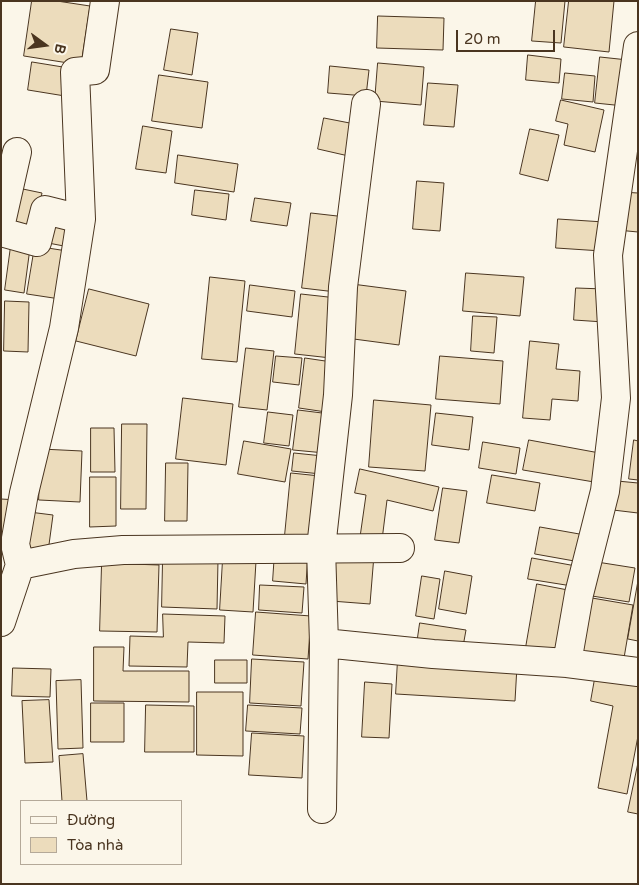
<!DOCTYPE html>
<meta charset="utf-8">
<style>
body{margin:0}
#map{position:relative;width:639px;height:885px;overflow:hidden;background:#fbf6e9;font-family:"Varela Round",sans-serif}
canvas{display:block}
.frame{position:absolute;inset:0;border:2px solid #4a3520;pointer-events:none}
.legend{position:absolute;left:20px;top:800px;width:162px;height:65px;box-sizing:border-box;background:#fbf6e9;border:1px solid #b4a999;margin:0;padding:6px 9px;list-style:none;font-size:15px;color:#4a3520}
.legend li{display:flex;align-items:center;gap:10px;height:25px}
.legend b{width:25px;border:1px solid #b4a999}
.north{position:absolute;left:20px;top:20px;width:50px;height:50px;-webkit-text-stroke:4px #fbf6e9;paint-order:stroke;rotate:104deg;font-size:14px;font-weight:700;line-height:20px;text-align:center;color:#4a3520}
.north::after{content:'';display:block;margin:auto;width:18px;height:22px;background:#4a3520;clip-path:polygon(50% 0,100% 100%,50% 72%,0 100%)}
.scale{position:absolute;left:456px;top:30px;width:99px;height:22px;box-sizing:border-box;border:2px solid #4a3520;border-top:0;padding-left:6px;font-size:15px;line-height:18px;white-space:nowrap;color:#4a3520;-webkit-text-stroke:4px #fbf6e9;paint-order:stroke}
</style>
<div id="map">
<canvas width="639" height="885"></canvas>
<div class="frame"></div>
<ul class="legend">
<li><b style="height:6px;background:#fbf6e9"></b>Đường</li>
<li><b style="height:14px;background:#ecdcbc"></b>Tòa nhà</li>
</ul>
<div class="north">B</div>
<div class="scale">20 m</div>
</div>
<script>
const ctx = document.querySelector('canvas').getContext('2d');
ctx.lineJoin = 'round';
function fillPath(path, color) { ctx.fillStyle = color; ctx.fill(path, 'evenodd'); }
function strokePath(path, color, width, dash) { ctx.strokeStyle = color; ctx.lineWidth = width; ctx.lineCap = dash ? 'butt' : 'round'; ctx.setLineDash(dash || []); ctx.stroke(path); }
const building = new Path2D(`
 M 32,1 L 57,1 L 90,6 L 81,65 L 24,56 Z
 M 536,1 L 565,1 L 561,43 L 532,41 Z
 M 569,1 L 614,1 L 609,52 L 564,47 Z
 M 378,16 L 444,18 L 443,50 L 377,48 Z
 M 171,29 L 198,33 L 192,75 L 164,70 Z
 M 528,55 L 561,59 L 559,83 L 526,80 Z
 M 600,57 L 628,60 L 624,106 L 595,103 Z
 M 32,62 L 69,68 L 65,96 L 28,90 Z
 M 378,63 L 424,67 L 421,105 L 375,101 Z
 M 330,66 L 369,70 L 366,96 L 328,93 Z
 M 565,73 L 595,76 L 593,102 L 562,99 Z
 M 159,75 L 208,82 L 202,128 L 152,121 Z
 M 428,83 L 458,85 L 454,127 L 424,125 Z
 M 561,100 L 604,110 L 595,152 L 564,145 L 568,124 L 556,121 Z
 M 324,118 L 360,125 L 353,157 L 318,149 Z
 M 143,126 L 172,131 L 166,173 L 136,169 Z
 M 530,129 L 559,135 L 548,181 L 520,174 Z
 M 178,155 L 238,164 L 234,192 L 175,183 Z
 M 417,181 L 444,183 L 440,231 L 413,229 Z
 M 18,188 L 42,193 L 33,234 L 9,229 Z
 M 195,190 L 229,194 L 226,220 L 192,215 Z
 M 621,192 L 638,193 L 638,232 L 617,230 Z
 M 255,198 L 291,203 L 287,226 L 251,221 Z
 M 311,213 L 346,217 L 336,292 L 302,288 Z
 M 49,215 L 74,220 L 69,247 L 43,242 Z
 M 558,219 L 604,222 L 602,251 L 556,248 Z
 M 11,246 L 30,248 L 24,293 L 5,290 Z
 M 35,246 L 67,251 L 60,299 L 27,294 Z
 M 466,273 L 524,277 L 520,316 L 463,311 Z
 M 210,277 L 245,281 L 237,362 L 202,359 Z
 M 352,284 L 406,291 L 399,345 L 346,338 Z
 M 250,285 L 295,291 L 292,317 L 247,311 Z
 M 576,288 L 605,289 L 604,322 L 574,320 Z
 M 89,289 L 149,304 L 136,356 L 76,341 Z
 M 301,294 L 337,298 L 331,358 L 295,354 Z
 M 5,301 L 29,302 L 28,352 L 4,351 Z
 M 473,316 L 497,317 L 494,353 L 471,351 Z
 M 530,341 L 559,344 L 556,369 L 580,371 L 578,401 L 552,399 L 550,420 L 523,418 Z
 M 246,348 L 274,351 L 267,410 L 239,407 Z
 M 276,356 L 302,358 L 299,385 L 273,382 Z
 M 440,356 L 503,361 L 500,404 L 436,399 Z
 M 305,358 L 332,362 L 326,412 L 299,408 Z
 M 183,398 L 233,404 L 226,465 L 176,459 Z
 M 374,400 L 431,405 L 425,471 L 369,467 Z
 M 298,410 L 330,414 L 325,453 L 293,450 Z
 M 268,412 L 293,415 L 289,446 L 264,443 Z
 M 436,413 L 473,417 L 469,450 L 432,445 Z
 M 122,424 L 147,424 L 146,509 L 121,509 Z
 M 91,428 L 114,428 L 115,472 L 91,472 Z
 M 529,440 L 605,454 L 600,483 L 523,470 Z
 M 634,440 L 638,441 L 638,480 L 629,479 Z
 M 244,441 L 291,449 L 285,482 L 238,474 Z
 M 483,442 L 520,448 L 516,474 L 479,468 Z
 M 41,449 L 82,451 L 80,502 L 39,500 Z
 M 294,453 L 323,456 L 321,474 L 292,471 Z
 M 166,463 L 188,463 L 187,521 L 165,521 Z
 M 360,469 L 439,487 L 433,511 L 387,500 L 382,540 L 360,537 L 366,495 L 355,493 Z
 M 291,473 L 320,476 L 314,538 L 285,535 Z
 M 492,475 L 540,483 L 535,511 L 487,503 Z
 M 90,477 L 116,477 L 116,526 L 90,527 Z
 M 617,481 L 638,483 L 638,513 L 613,510 Z
 M 443,488 L 467,491 L 459,543 L 435,540 Z
 M 1,499 L 18,500 L 15,536 L 1,535 Z
 M 29,512 L 53,515 L 48,552 L 24,549 Z
 M 540,527 L 585,535 L 580,562 L 535,554 Z
 M 275,551 L 308,553 L 306,584 L 273,581 Z
 M 334,552 L 374,555 L 370,604 L 331,601 Z
 M 163,558 L 218,560 L 217,609 L 162,607 Z
 M 532,558 L 576,566 L 572,586 L 528,579 Z
 M 223,559 L 256,561 L 253,612 L 220,610 Z
 M 597,562 L 635,568 L 629,602 L 592,596 Z
 M 102,563 L 159,565 L 157,632 L 100,631 Z
 M 445,571 L 472,576 L 466,614 L 439,609 Z
 M 422,576 L 440,579 L 434,619 L 416,616 Z
 M 638,581 L 638,641 L 628,639 Z
 M 537,584 L 573,591 L 561,659 L 525,653 Z
 M 260,585 L 304,587 L 302,613 L 259,610 Z
 M 592,598 L 633,605 L 624,658 L 583,651 Z
 M 256,612 L 311,616 L 308,659 L 253,655 Z
 M 163,614 L 225,616 L 224,643 L 188,642 L 187,667 L 129,666 L 130,636 L 163,637 Z
 M 420,623 L 466,630 L 462,652 L 417,644 Z
 M 94,647 L 124,647 L 123,671 L 189,671 L 189,702 L 94,701 Z
 M 252,659 L 304,662 L 301,706 L 250,703 Z
 M 398,659 L 517,666 L 515,701 L 396,694 Z
 M 215,660 L 247,660 L 247,683 L 215,683 Z
 M 13,668 L 51,669 L 50,697 L 12,696 Z
 M 596,673 L 638,681 L 638,736 L 627,794 L 598,788 L 613,706 L 591,701 Z
 M 81,680 L 83,748 L 58,749 L 56,681 Z
 M 365,682 L 392,684 L 389,738 L 362,737 Z
 M 197,692 L 243,692 L 243,756 L 197,755 Z
 M 49,700 L 53,762 L 25,763 L 22,701 Z
 M 91,703 L 124,703 L 124,742 L 91,742 Z
 M 146,705 L 194,706 L 194,752 L 145,752 Z
 M 248,705 L 302,708 L 300,734 L 246,731 Z
 M 252,733 L 304,736 L 302,778 L 249,775 Z
 M 83,754 L 87,801 L 62,801 L 59,756 Z
 M 638,763 L 638,814 L 628,812 Z`);
const minor = new Path2D(`
 M 1,223 L 17,152
 M 1,232 L 37,242 L 45,210 L 81,219
 M 20,565 L 15,544 L 24,493 L 64,328 L 81,219 L 75,72 L 95,70 L 105,1
 M 1,622 L 20,565 L 74,554 L 123,550 L 400,548
 M 324,643 L 433,654 L 567,663 L 638,672
 M 567,663 L 579,594 L 605,491 L 616,398 L 608,255 L 638,46
 M 322,809 L 324,643 L 321,548 L 338,395 L 343,287 L 366,104`);
fillPath(building, '#ecdcbc');
strokePath(building, '#4a3520', 1);
strokePath(minor, '#4a3520', 30);
strokePath(minor, '#fbf6e9', 28);
</script>
